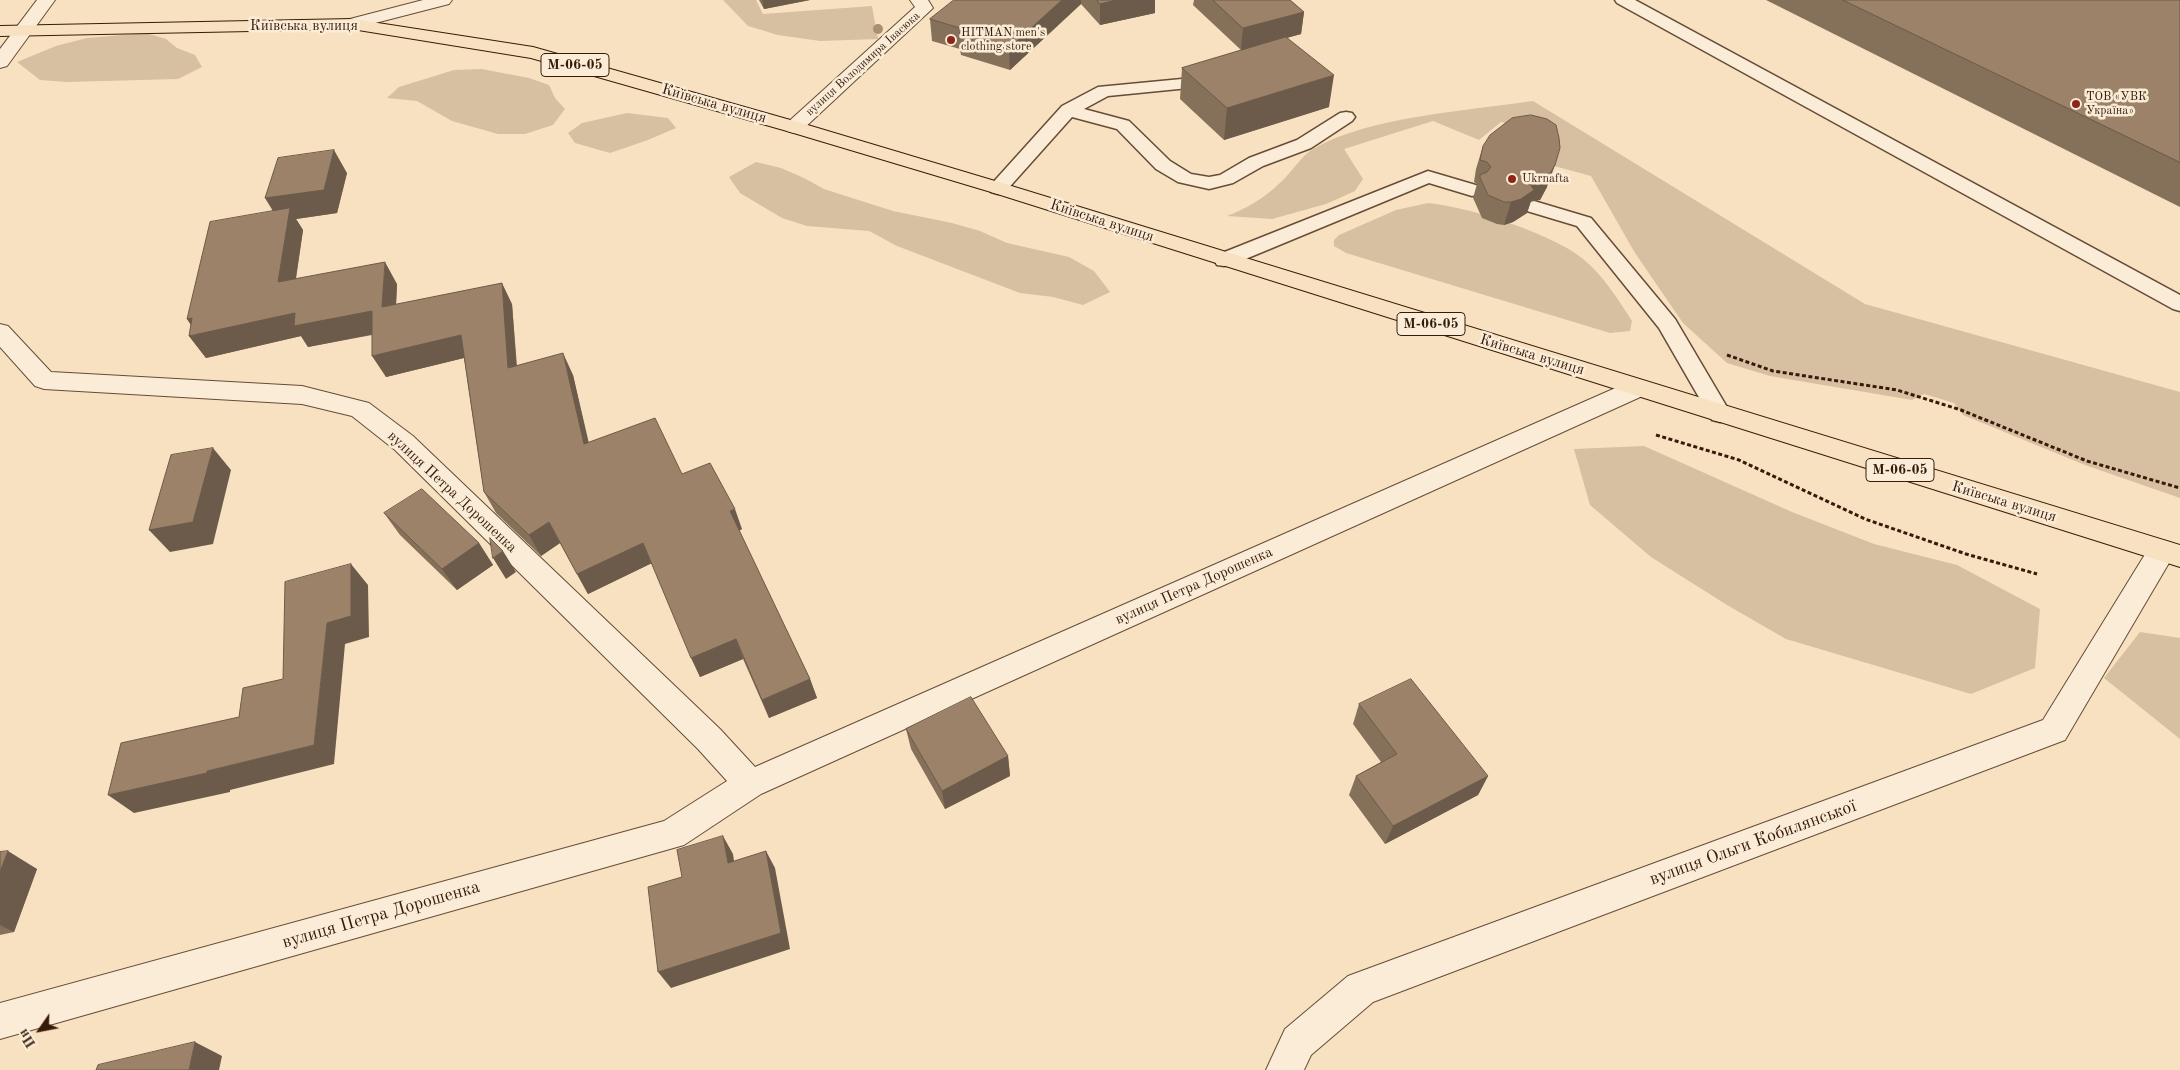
<!DOCTYPE html>
<meta charset="utf-8">
<style>
body{margin:0}
#map{position:relative;width:2180px;height:1070px;overflow:hidden;background:#f8e1c0;font-family:"Old Standard TT",serif}
canvas{display:block}
.north{position:absolute;left:15px;top:1005px;width:50px;height:50px;-webkit-text-stroke:4px #faecd6;paint-order:stroke;rotate:237deg;font-size:14px;font-weight:700;line-height:20px;text-align:center;color:#361b0a}
.north::after{content:'';display:block;margin:auto;width:18px;height:22px;background:#361b0a;clip-path:polygon(50% 0,100% 100%,50% 72%,0 100%)}
</style>
<div id="map">
<canvas width="2180" height="1070"></canvas>
<div class="north">Пн</div>
</div>
<script>
const ctx = document.querySelector('canvas').getContext('2d');
ctx.lineJoin = 'round';
function fillPath(path, color) { ctx.fillStyle = color; ctx.fill(path, 'evenodd'); }
function strokePath(path, color, width, dash) { ctx.strokeStyle = color; ctx.lineWidth = width; ctx.lineCap = dash ? 'butt' : 'round'; ctx.setLineDash(dash || []); ctx.stroke(path); }
function drawText(font, color, halo, rows, align = 'center') {
  ctx.font = font + ' "Old Standard TT",serif'; ctx.lineWidth = 5; ctx.setLineDash([]); ctx.textBaseline = 'middle'; ctx.strokeStyle = halo; ctx.fillStyle = color; for (const [text, x, y, turn = 0] of rows) {
    ctx.save(); ctx.translate(x, y); ctx.rotate((+turn || 0) * Math.PI / 180); ctx.textAlign = isNaN(turn) ? turn : align; if (halo) ctx.strokeText(text, 0, 0); ctx.fillText(text, 0, 0); ctx.restore();
  }
}
const green = new Path2D(`
 M 723,0 L 756,0 L 763,14 L 872,6 L 878,39 L 820,41 L 778,35 L 748,26 Z
 M 146,33 L 166,39 L 177,48 L 195,55 L 202,67 L 178,79 L 67,82 L 40,80 L 17,62 L 56,46 L 87,38 Z
 M 482,69 L 529,78 L 549,85 L 555,98 L 565,109 L 553,125 L 525,134 L 498,134 L 452,121 L 417,101 L 387,98 L 399,87 L 454,70 Z
 M 1533,101 L 1865,304 L 2180,392 L 2180,498 L 2085,465 L 1963,415 L 1954,403 L 1924,394 L 1912,400 L 1770,376 L 1727,363 L 1683,323 L 1635,253 L 1591,176 L 1547,164 L 1550,134 L 1501,122 L 1479,140 L 1433,121 L 1344,149 L 1363,179 L 1355,191 L 1326,204 L 1272,219 L 1227,216 C 1248,208 1264,198 1281,182 C 1292,172 1301,156 1313,149 C 1370,116 1467,111 1533,101 Z
 M 627,113 L 668,118 L 676,128 L 648,140 L 610,153 L 575,143 L 568,133 L 582,123 Z
 M 756,162 L 781,168 L 804,178 L 824,189 L 849,197 L 893,211 L 952,223 L 980,231 L 1007,243 L 1069,257 L 1094,271 L 1110,292 L 1083,305 L 1053,297 L 1020,293 L 897,246 L 869,231 L 807,226 L 782,218 L 740,193 L 729,177 Z
 M 1428,203 C 1469,207 1550,233 1582,258 C 1603,275 1618,299 1632,321 L 1630,331 L 1610,333 L 1346,253 L 1334,246 L 1334,240 L 1339,235 L 1396,210 Z
 M 1644,446 L 1792,512 L 1874,544 L 1957,565 L 2040,609 L 2035,668 L 1971,694 L 1786,639 L 1727,605 L 1651,557 L 1590,505 L 1574,449 Z
 M 2140,632 L 2180,638 L 2180,739 L 2104,678 Z`);
const path = new Path2D(`
 M 1727,355 L 1773,371 L 1897,390 L 1961,410 L 2087,461 L 2180,488
 M 1656,435 L 1739,460 L 1865,519 L 1966,554 L 2037,574`);
const lane = new Path2D(`
 M 1615,0 L 1635,0 L 2180,295 L 2180,311 L 2173,309 L 1617,3 Z
 M 1213,76 L 1219,77 L 1222,81 L 1219,85 L 1108,96 L 1084,109 L 1129,121 L 1170,161 L 1191,174 L 1209,177 L 1220,175 L 1249,158 L 1297,140 L 1340,113 L 1346,112 L 1352,113 L 1355,117 L 1352,121 L 1311,148 L 1263,166 L 1233,183 L 1209,189 L 1178,182 L 1156,169 L 1117,129 L 1072,117 L 1005,192 L 998,194 L 991,192 L 988,188 L 1062,106 L 1098,87 Z
 M 1428,171 L 1479,186 L 1482,190 L 1479,194 L 1472,196 L 1429,183 L 1231,265 L 1224,266 L 1217,265 L 1214,260 L 1217,255 Z
 M 1534,201 L 1591,218 L 1675,319 L 1731,414 L 1728,420 L 1720,422 L 1712,420 L 1659,328 L 1577,226 L 1527,211 L 1524,207 L 1527,203 Z`);
const street = new Path2D(`
 M 37,0 L 55,0 L 7,66 L 0,68 L 0,49 Z
 M 423,0 L 452,0 L 449,4 L 352,29 L 346,28 L 343,24 L 346,20 Z
 M 910,0 L 928,0 L 933,8 L 801,131 L 794,133 L 787,131 L 784,127 L 787,123 L 915,7 Z
 M 0,324 L 8,326 L 51,372 L 302,386 L 369,403 L 413,436 L 720,729 L 755,767 L 1629,382 L 1638,379 L 1647,382 L 1650,388 L 1647,394 L 761,794 L 684,845 L 0,1039 L 0,1003 L 664,821 L 727,781 L 698,749 L 395,450 L 352,416 L 302,404 L 44,389 L 35,386 L 0,347 Z
 M 2162,540 L 2172,543 L 2176,551 L 2065,740 L 1373,1002 L 1311,1055 L 1304,1070 L 1266,1070 L 1285,1029 L 1348,976 L 2043,720 L 2152,543 Z`);
const highway = new Path2D(`
 M 352,19 L 533,47 L 801,123 L 1005,184 L 2180,545 L 2180,567 L 991,192 L 787,131 L 531,58 L 352,29 L 0,36 L 0,26 Z`);
const trees = [
 [878,29]
];
const wall = new Path2D(`
 M 759,0 L 810,0 L 764,9 Z
 M 954,0 L 1155,0 L 1155,13 L 1100,25 L 1081,4 L 1010,70 L 961,55 L 960,49 L 932,41 L 930,19 Z
 M 1194,0 L 1290,0 L 1304,12 L 1301,34 L 1287,38 L 1329,107 L 1224,140 L 1180,99 L 1182,68 L 1251,47 L 1241,50 L 1193,5 Z
 M 1766,0 L 2180,0 L 2180,207 Z
 M 1483,146 L 1547,187 L 1540,200 L 1531,201 L 1527,213 L 1513,222 L 1504,225 L 1497,224 L 1482,218 L 1474,200 L 1473,198 L 1477,184 L 1474,182 L 1476,169 Z
 M 347,173 L 337,213 L 296,219 L 303,230 L 296,279 L 397,284 L 396,304 L 512,304 L 517,366 L 573,375 L 588,442 L 682,474 L 742,529 L 739,531 L 810,679 L 817,698 L 769,718 L 743,659 L 700,677 L 652,563 L 588,594 L 560,543 L 541,556 L 496,513 L 484,492 L 464,358 L 386,377 L 372,335 L 308,347 L 301,336 L 206,358 L 189,336 L 191,325 L 187,319 L 273,211 Z
 M 384,513 L 479,543 L 493,565 L 457,590 L 400,535 Z
 M 1359,704 L 1488,776 L 1478,795 L 1385,844 L 1349,795 L 1356,776 L 1381,762 L 1353,724 Z
 M 906,729 L 1008,756 L 1010,776 L 945,809 L 911,749 Z
 M 0,852 L 37,869 L 14,932 L 0,935 Z`);
const shadedWall = new Path2D(`
 M 762,0 L 810,0 L 764,9 Z
 M 1062,0 L 1081,0 L 1081,4 L 1010,70 L 1009,48 Z
 M 1116,0 L 1155,0 L 1155,13 L 1100,25 L 1100,4 Z
 M 1304,12 L 1301,34 L 1241,50 L 1243,28 Z
 M 1334,75 L 1329,107 L 1224,140 L 1227,108 Z
 M 334,150 L 347,173 L 337,213 L 296,219 L 303,230 L 292,303 L 278,282 L 279,221 L 265,198 Z
 M 1555,165 L 1547,187 L 1540,200 L 1531,201 L 1527,213 L 1513,222 L 1504,225 L 1511,202 L 1530,184 L 1533,179 Z
 M 385,262 L 397,284 L 395,328 L 382,307 Z
 M 502,283 L 512,304 L 518,389 L 508,368 Z
 M 372,311 L 384,332 L 308,347 L 301,336 L 206,358 L 189,336 L 198,335 L 187,319 L 192,318 L 295,313 Z
 M 461,335 L 472,356 L 386,377 L 372,356 Z
 M 563,353 L 573,375 L 594,465 L 584,444 Z
 M 213,448 L 231,470 L 213,544 L 170,552 L 149,530 Z
 M 735,509 L 742,529 L 737,531 L 730,511 Z
 M 549,522 L 560,543 L 541,556 L 529,535 Z
 M 479,543 L 493,565 L 457,590 L 442,569 Z
 M 643,543 L 652,563 L 588,594 L 577,574 Z
 M 503,551 L 516,572 L 506,579 L 493,558 Z
 M 351,564 L 368,585 L 369,637 L 345,644 L 334,764 L 230,790 L 230,792 L 134,813 L 108,795 L 314,745 L 327,623 Z
 M 736,639 L 743,659 L 700,677 L 691,658 Z
 M 810,679 L 817,698 L 769,718 L 762,700 Z
 M 1008,756 L 1010,776 L 945,809 L 942,791 Z
 M 1488,776 L 1478,795 L 1385,844 L 1393,826 Z
 M 723,836 L 733,854 L 737,880 L 728,863 Z
 M 8,851 L 37,869 L 14,932 L 0,925 L 0,872 Z
 M 766,851 L 775,868 L 790,949 L 671,988 L 658,972 Z
 M 195,1042 L 222,1056 L 219,1070 L 189,1070 Z`);
const building = new Path2D(`
 M 954,0 L 1062,0 L 1009,48 L 959,33 L 963,29 L 930,19 Z
 M 1097,0 L 1116,0 L 1100,4 Z
 M 1213,0 L 1290,0 L 1304,12 L 1243,28 Z
 M 1843,0 L 2180,0 L 2180,162 Z
 M 1286,37 L 1334,75 L 1227,108 L 1182,68 Z
 M 1531,115 L 1547,119 L 1556,125 L 1559,138 L 1560,148 L 1555,165 L 1548,177 L 1533,179 L 1530,184 L 1534,190 L 1521,199 L 1511,202 L 1504,202 L 1488,195 L 1480,178 L 1480,175 L 1487,172 L 1491,167 L 1487,162 L 1480,160 L 1483,146 L 1490,135 L 1512,118 Z
 M 334,150 L 324,190 L 265,198 L 278,158 Z
 M 290,208 L 278,282 L 385,262 L 382,307 L 502,283 L 508,368 L 563,353 L 584,444 L 655,418 L 682,474 L 710,463 L 735,509 L 730,511 L 810,679 L 762,700 L 736,639 L 691,658 L 643,543 L 577,574 L 549,522 L 529,535 L 484,492 L 461,335 L 372,356 L 372,311 L 294,326 L 295,313 L 189,336 L 192,318 L 187,319 L 210,222 Z
 M 213,448 L 193,522 L 149,530 L 171,455 Z
 M 422,489 L 479,543 L 442,569 L 384,513 Z
 M 490,538 L 503,551 L 493,558 Z
 M 351,564 L 351,616 L 327,623 L 314,745 L 207,771 L 207,773 L 108,795 L 121,743 L 239,717 L 243,688 L 283,679 L 285,582 Z
 M 1411,679 L 1488,776 L 1393,826 L 1356,776 L 1397,754 L 1359,704 Z
 M 971,697 L 1008,756 L 942,791 L 906,729 Z
 M 723,836 L 728,863 L 766,851 L 781,933 L 658,972 L 648,887 L 682,877 L 677,850 Z
 M 8,851 L 0,872 L 0,852 Z
 M 195,1042 L 189,1070 L 96,1070 L 98,1065 Z`);
const markers = [
 [951,40,5,"#8f2418"],
 [2076,104,5,"#8f2418"],
 [1512,179,5,"#8f2418"]
];
const farPoinames = [
 ["HITMAN men's",961,33],
 ["clothing store",961,47],
 ["ТОВ «УВК",2086,97],
 ["Україна»",2086,111],
 ["Ukrnafta",1522,179]
];
const farStreetnames = [
 ["вулиця Володимира Івасюка",863,64,-42]
];
const shields = [
 [575,65,68],
 [1431,324,68],
 [1900,470,68]
];
const shieldNames = [
 ["М-06-05",575,65],
 ["М-06-05",1431,324],
 ["М-06-05",1900,470]
];
const streetNames = [
 ["Київська вулиця",304,26],
 ["Київська вулиця",714,104,16],
 ["Київська вулиця",1102,221,18],
 ["Київська вулиця",1532,355,17],
 ["вулиця Петра Дорошенка",452,492,43],
 ["Київська вулиця",2004,502,17],
 ["вулиця Петра Дорошенка",1194,586,-24]
];
const nearStreetnames = [
 ["вулиця Ольги Кобилянської",1753,843,-20],
 ["вулиця Петра Дорошенка",381,915,-16]
];
fillPath(green, '#d7bfa1');
strokePath(lane, '#664c38', 3);
strokePath(street, '#664c38', 2);
strokePath(highway, '#361b0a', 2);
strokePath(path, '#361b0a', 3, [4, 2.5]);
fillPath(lane, '#faecd6');
fillPath(street, '#faecd6');
fillPath(highway, '#f8e1c0');
ctx.fillStyle = '#a88f75';
for (const [x, y] of trees) { ctx.beginPath(); ctx.arc(x, y, 5, 0, 2 * Math.PI); ctx.fill(); }
fillPath(wall, '#85705a');
fillPath(shadedWall, '#6c5b4a');
fillPath(building, '#9b8269');
strokePath(building, '#6c5b4a', 1);
for (const [x, y, r, color] of markers) { const dot = new Path2D(); dot.arc(x, y, r, 0, 2 * Math.PI); ctx.fillStyle = color; ctx.fill(dot); strokePath(dot, '#faecd6', 2); }
drawText('12px', '#361b0a', '#faecd6', farPoinames, 'left');
drawText('12px', '#361b0a', '#faecd6', farStreetnames);
for (const [x, y, w] of shields) { const box = new Path2D(); box.roundRect(x - w / 2, y - 11.5, w, 23, 4); ctx.fillStyle = '#faecd6'; ctx.fill(box); strokePath(box, '#361b0a', 1); }
drawText('bold 14px', '#361b0a', null, shieldNames);
drawText('15px', '#361b0a', '#faecd6', streetNames);
drawText('18px', '#361b0a', '#faecd6', nearStreetnames);
</script>
